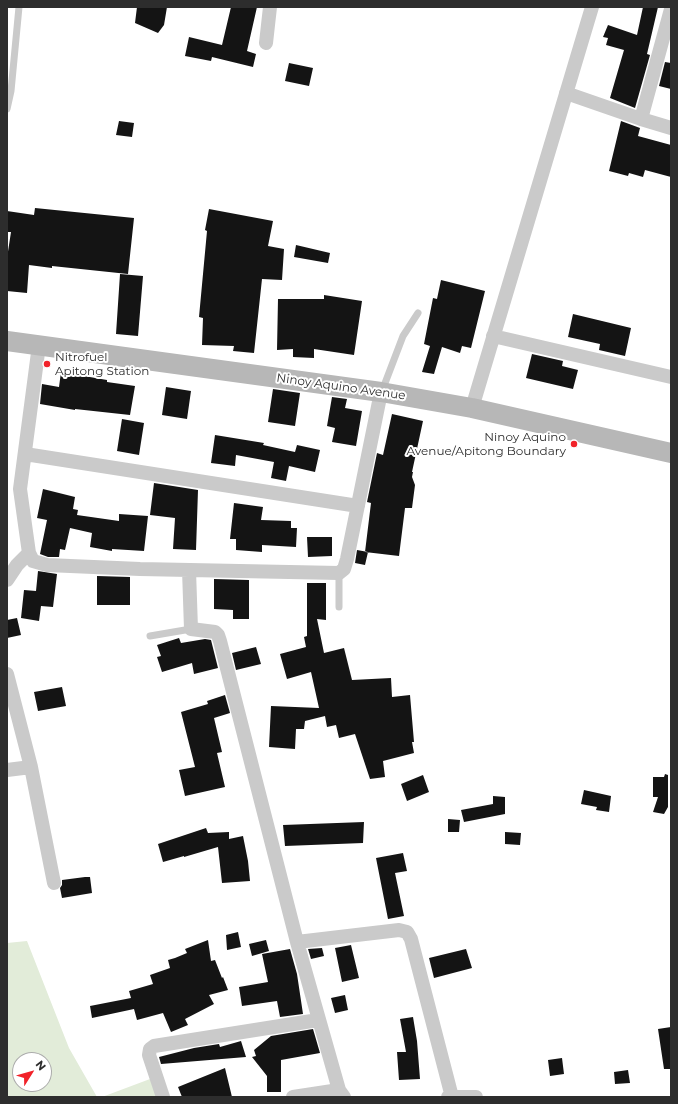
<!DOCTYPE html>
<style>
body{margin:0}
#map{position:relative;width:678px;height:1104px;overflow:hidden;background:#fff;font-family:Montserrat,sans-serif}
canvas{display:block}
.frame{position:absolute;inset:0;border:8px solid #2d2d2d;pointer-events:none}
.north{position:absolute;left:12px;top:1052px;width:40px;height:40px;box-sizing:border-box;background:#fff;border:1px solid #ababab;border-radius:50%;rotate:53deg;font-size:11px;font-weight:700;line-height:16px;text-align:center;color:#2d2d2d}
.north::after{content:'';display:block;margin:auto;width:14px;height:18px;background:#f12229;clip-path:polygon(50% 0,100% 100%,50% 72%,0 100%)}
</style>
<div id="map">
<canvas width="678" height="1104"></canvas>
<div class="frame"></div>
<div class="north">N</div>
</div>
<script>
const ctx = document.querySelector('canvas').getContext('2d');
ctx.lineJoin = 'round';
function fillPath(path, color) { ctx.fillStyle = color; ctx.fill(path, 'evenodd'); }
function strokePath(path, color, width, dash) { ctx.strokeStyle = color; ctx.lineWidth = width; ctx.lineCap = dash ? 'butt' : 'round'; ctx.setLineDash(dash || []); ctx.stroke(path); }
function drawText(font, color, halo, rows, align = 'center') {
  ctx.font = font + ' Montserrat,sans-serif'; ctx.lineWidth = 4; ctx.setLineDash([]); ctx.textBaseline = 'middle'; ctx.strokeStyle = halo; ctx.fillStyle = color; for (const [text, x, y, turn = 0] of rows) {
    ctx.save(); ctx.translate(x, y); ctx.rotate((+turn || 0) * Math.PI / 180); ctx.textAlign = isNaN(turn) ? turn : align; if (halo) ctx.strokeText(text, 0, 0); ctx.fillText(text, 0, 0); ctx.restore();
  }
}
const green = new Path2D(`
 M 27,941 L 69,1048 L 97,1097 L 7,1097 L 7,943 ZM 20,1060 L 44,1060 L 44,1084 L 20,1084 Z
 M 150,1079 L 158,1097 L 102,1097 Z`);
const building = new Path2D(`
 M 137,7 L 167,7 L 164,25 L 158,33 L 135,23 Z
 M 231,7 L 257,7 L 247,51 L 256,54 L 253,67 L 212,57 L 211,61 L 185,56 L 189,37 L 222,45 Z
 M 643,7 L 658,7 L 647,54 L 650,55 L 635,108 L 610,98 L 624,50 L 606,45 L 608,38 L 603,37 L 608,25 L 637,35 Z
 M 665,62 L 671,63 L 671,89 L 659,86 Z
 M 289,63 L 313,68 L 309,86 L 285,81 Z
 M 119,121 L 134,123 L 132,137 L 116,135 Z
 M 621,121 L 640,128 L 638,136 L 671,145 L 671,177 L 645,170 L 643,177 L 629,173 L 628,176 L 609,171 Z
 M 35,208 L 134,218 L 128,274 L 52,266 L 52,268 L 29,265 L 27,293 L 7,291 L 7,258 L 11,232 L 7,232 L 7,211 L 34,215 Z
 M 209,209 L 273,221 L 268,246 L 284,249 L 282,280 L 262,279 L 254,353 L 233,351 L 234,346 L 202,345 L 203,318 L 199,317 L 207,231 L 205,230 Z
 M 296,245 L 330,253 L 328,263 L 294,257 Z
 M 120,274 L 143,276 L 138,336 L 116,334 Z
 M 441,280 L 485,291 L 471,348 L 462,346 L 460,353 L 442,347 L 434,374 L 422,372 L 430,346 L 424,344 L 433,298 L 437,299 Z
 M 324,295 L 362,301 L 354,355 L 314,349 L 314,358 L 293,357 L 293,349 L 277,350 L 278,299 L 324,299 Z
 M 573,314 L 631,328 L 625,356 L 599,350 L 600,344 L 568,337 Z
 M 532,354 L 563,361 L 562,366 L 578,370 L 573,389 L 526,378 Z
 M 61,372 L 107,380 L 107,382 L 135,386 L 130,415 L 75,409 L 75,410 L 40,404 L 42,384 L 59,387 Z
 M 166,387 L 191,391 L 187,419 L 162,415 Z
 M 273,389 L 300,393 L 295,426 L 268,422 Z
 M 332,397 L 347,399 L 345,408 L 362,411 L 356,446 L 332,442 L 335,428 L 327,426 Z
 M 392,414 L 423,421 L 412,472 L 413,472 L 412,477 L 415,485 L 412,508 L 405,508 L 399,556 L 365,552 L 371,503 L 367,502 L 377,453 L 383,455 Z
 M 122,419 L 144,423 L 139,455 L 117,451 Z
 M 215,435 L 264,443 L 263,445 L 295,452 L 297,445 L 320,450 L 315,472 L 289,466 L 286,481 L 271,478 L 274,462 L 236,455 L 235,466 L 211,463 Z
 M 154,483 L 198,490 L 196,550 L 173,549 L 175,518 L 150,515 Z
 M 43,489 L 75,497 L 73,509 L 78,510 L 77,515 L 119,521 L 119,514 L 148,516 L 144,551 L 112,549 L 112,551 L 90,547 L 92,533 L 70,528 L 65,550 L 60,549 L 59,557 L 48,557 L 40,554 L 47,520 L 37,518 Z
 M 234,503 L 263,507 L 261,520 L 291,521 L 291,528 L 297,528 L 296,547 L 262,545 L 262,552 L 236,550 L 236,539 L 230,539 Z
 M 307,537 L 332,537 L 332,556 L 308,557 Z
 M 357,550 L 368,552 L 365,565 L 355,563 Z
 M 38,571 L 57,574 L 53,607 L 41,606 L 39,621 L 21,618 L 24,590 L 36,591 Z
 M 97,576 L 130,577 L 130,605 L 97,605 Z
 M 214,579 L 249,580 L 249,619 L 233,619 L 233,610 L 214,609 Z
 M 307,583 L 326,583 L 326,620 L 317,619 L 324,653 L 344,648 L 352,680 L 391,678 L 392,697 L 410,695 L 414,742 L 412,742 L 414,753 L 383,761 L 385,777 L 370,779 L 355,734 L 339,738 L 336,725 L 327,727 L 325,716 L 305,721 L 304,729 L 296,729 L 295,749 L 269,747 L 271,706 L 319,708 L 311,672 L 287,679 L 280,654 L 306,647 L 304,637 L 307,636 Z
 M 17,618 L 21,635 L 7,638 L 7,620 Z
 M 179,638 L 181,643 L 205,639 L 211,640 L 218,668 L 194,674 L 192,663 L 162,672 L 157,657 L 161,656 L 157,645 Z
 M 256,647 L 261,664 L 236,670 L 232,653 Z
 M 62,687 L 66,706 L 38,711 L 34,692 Z
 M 225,695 L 230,713 L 214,718 L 222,752 L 217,753 L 225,787 L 185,796 L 179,770 L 195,767 L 181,712 L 208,704 L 207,701 Z
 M 665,774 L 668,775 L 668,807 L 664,814 L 653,812 L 658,797 L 653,797 L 653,777 L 664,777 Z
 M 423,775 L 429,792 L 407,801 L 401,784 Z
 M 584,790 L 611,796 L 609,812 L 596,810 L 597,807 L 581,804 Z
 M 493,796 L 505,797 L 505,814 L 464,822 L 461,810 L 493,804 Z
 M 448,819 L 460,820 L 459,832 L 448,832 Z
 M 364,822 L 363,843 L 285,846 L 283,825 Z
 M 206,828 L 208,833 L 229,832 L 229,839 L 243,836 L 248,861 L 250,881 L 222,883 L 218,847 L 184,857 L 184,856 L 163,862 L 158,844 Z
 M 505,832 L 521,833 L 520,845 L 505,844 Z
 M 403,853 L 407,871 L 395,873 L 404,916 L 388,919 L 376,858 Z
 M 85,877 L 90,877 L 92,893 L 62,898 L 60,888 L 62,885 L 62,880 Z
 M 238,932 L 241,947 L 227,950 L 226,935 Z
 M 208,940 L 211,961 L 215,960 L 222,978 L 223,977 L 228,990 L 209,995 L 214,1004 L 185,1019 L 188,1025 L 171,1032 L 163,1013 L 137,1020 L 134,1009 L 92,1018 L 90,1006 L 131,998 L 129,991 L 153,984 L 150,975 L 170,968 L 168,960 L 175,958 L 187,953 L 185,949 Z
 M 266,940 L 269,951 L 252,956 L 249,944 Z
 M 351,945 L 359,978 L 342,982 L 335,948 Z
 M 322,948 L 324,956 L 311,959 L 308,949 Z
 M 290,949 L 297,974 L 303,1014 L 280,1017 L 277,1001 L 242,1006 L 239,987 L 268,982 L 262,954 Z
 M 466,949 L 472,968 L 434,978 L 429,958 Z
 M 345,995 L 348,1010 L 335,1013 L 331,998 Z
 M 413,1017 L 417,1041 L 420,1079 L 399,1080 L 397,1052 L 406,1052 L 400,1019 Z
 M 671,1027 L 671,1069 L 664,1069 L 658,1029 Z
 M 313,1029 L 320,1053 L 281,1060 L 281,1092 L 267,1092 L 267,1076 L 252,1057 L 256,1056 L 254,1050 L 271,1036 Z
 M 241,1041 L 246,1057 L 161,1064 L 159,1057 L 194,1048 L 219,1044 L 220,1047 Z
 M 562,1058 L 564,1074 L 550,1076 L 548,1060 Z
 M 225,1068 L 232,1097 L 182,1097 L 178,1087 Z
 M 628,1070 L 630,1083 L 615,1084 L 614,1072 Z`);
const lane = new Path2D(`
 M 7,109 L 11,91 L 19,7
 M 382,391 L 403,336 L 418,313
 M 339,607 L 339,573
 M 150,636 L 191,629`);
const street = new Path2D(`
 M 266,43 L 270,7
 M 566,93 L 641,119 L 671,128
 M 641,119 L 671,9
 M 493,336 L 671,377
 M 472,408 L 592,7
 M 25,454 L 358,506
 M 29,553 L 33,561 L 47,565 L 140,569 L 339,573 L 344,569 L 347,559 L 381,392
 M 189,570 L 191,629 L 215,632 L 218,635 L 220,641 L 297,942 L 339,1090 L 344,1097
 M 7,580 L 17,565 L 29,553 L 20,489 L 39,345
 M 7,674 L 31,767 L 54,883
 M 7,770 L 31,767
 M 297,942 L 399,930 L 407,932 L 411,939 L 452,1097
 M 163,1097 L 149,1055 L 150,1049 L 154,1046 L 318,1020
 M 293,1097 L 339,1090
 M 448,1097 L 476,1097`);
const secondary = new Path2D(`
 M 7,341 L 381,392 L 472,408 L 671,453`);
const markers = [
 [47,364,4,"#f12229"],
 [574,444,4,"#f12229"]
];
const poiNames = [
 ["Nitrofuel",55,357],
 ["Apitong Station",55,371],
 ["Ninoy Aquino",566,437,"right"],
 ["Avenue/Apitong Boundary",566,451,"right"]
];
const streetNames = [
 ["Ninoy Aquino Avenue",341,387,8]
];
fillPath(green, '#e2ecd9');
fillPath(building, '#141414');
strokePath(lane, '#cacaca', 7);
strokePath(street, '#cacaca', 14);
strokePath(secondary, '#b7b7b7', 20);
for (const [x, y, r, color] of markers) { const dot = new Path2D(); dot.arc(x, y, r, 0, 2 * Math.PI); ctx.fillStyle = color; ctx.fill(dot); strokePath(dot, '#fff', 1.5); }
drawText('12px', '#2d2d2d', '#fff', poiNames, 'left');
drawText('12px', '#2d2d2d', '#fff', streetNames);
</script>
